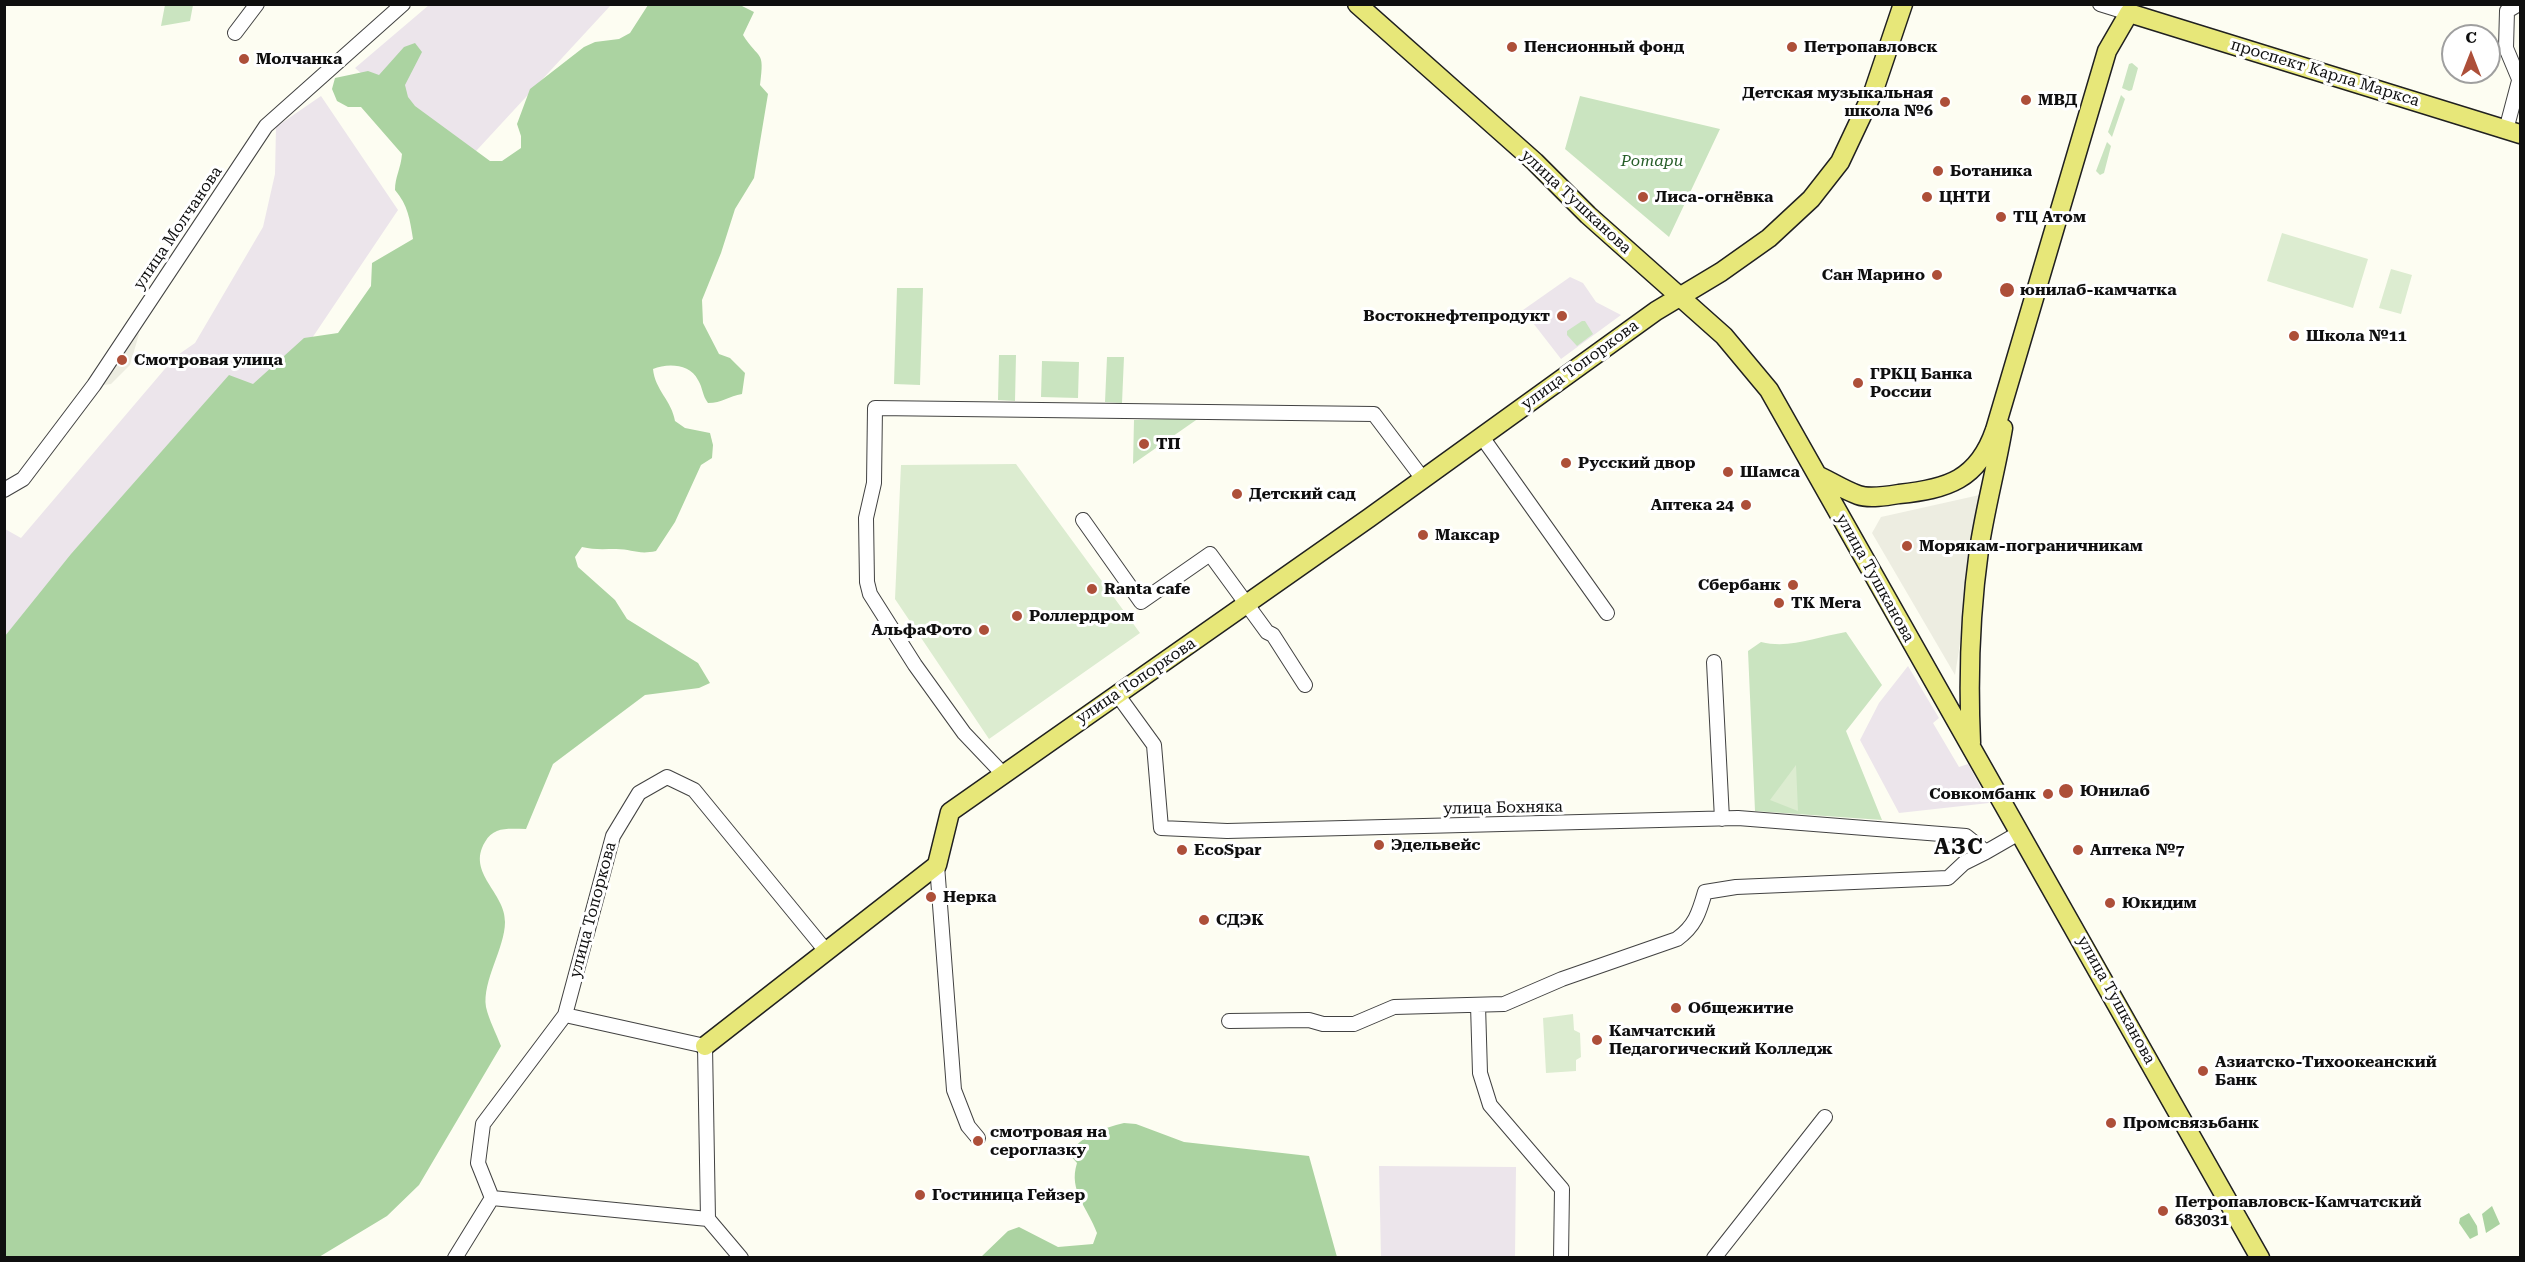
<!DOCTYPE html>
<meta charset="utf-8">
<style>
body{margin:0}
#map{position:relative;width:2525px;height:1262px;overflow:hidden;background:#fdfdf2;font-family:"Roboto Serif",serif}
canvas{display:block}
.frame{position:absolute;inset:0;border:6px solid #0f0f0f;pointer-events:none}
.north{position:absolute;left:2441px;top:24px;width:60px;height:60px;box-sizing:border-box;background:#fff;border:2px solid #9f9f9f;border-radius:50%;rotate:0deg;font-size:16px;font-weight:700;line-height:24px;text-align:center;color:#0f0f0f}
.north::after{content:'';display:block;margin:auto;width:21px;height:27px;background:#ad4f39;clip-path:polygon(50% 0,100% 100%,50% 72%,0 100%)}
</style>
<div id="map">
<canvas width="2525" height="1262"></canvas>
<div class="frame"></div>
<div class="north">С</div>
</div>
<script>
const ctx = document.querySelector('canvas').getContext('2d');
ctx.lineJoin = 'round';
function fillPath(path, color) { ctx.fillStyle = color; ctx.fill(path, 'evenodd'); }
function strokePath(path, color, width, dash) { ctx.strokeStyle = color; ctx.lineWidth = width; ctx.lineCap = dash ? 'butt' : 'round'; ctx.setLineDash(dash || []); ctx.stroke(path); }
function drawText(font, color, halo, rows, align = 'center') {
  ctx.font = font + ' "Roboto Serif",serif'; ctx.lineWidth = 6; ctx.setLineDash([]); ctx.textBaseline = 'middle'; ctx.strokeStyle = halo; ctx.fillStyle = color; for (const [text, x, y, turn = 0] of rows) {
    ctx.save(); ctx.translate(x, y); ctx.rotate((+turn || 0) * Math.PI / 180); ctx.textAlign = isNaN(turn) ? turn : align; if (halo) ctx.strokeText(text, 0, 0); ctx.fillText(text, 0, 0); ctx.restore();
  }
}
const industrial = new Path2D(`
 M 429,5 L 611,5 L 465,163 L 355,68 Z
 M 321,96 L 398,210 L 294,365 L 5,733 L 5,529 L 21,538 L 175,357 L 195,343 L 263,227 L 275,174 L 276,127 Z
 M 1570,277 L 1583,283 L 1596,302 L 1621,315 L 1561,359 L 1523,310 Z
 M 1908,666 L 1939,718 L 1933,723 L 1959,767 L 1968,764 L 1989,803 L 1899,813 L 1860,740 L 1879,703 Z
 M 1379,1166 L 1516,1167 L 1515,1257 L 1381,1257 Z`);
const green = new Path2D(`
 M 165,5 L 193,5 L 190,21 L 161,26 Z
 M 2132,63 L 2138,68 L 2132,90 L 2129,91 L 2122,88 L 2129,64 Z
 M 2121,95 L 2125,99 L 2112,137 L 2108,132 Z
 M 1580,96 L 1720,129 L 1669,237 L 1565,149 Z
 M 2107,142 L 2111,146 L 2104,173 L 2100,175 L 2096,171 Z
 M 897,288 L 923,288 L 920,385 L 894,384 Z
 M 1582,321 L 1585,321 L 1593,334 L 1577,346 L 1567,335 L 1567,331 Z
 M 999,355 L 1016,355 L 1015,401 L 998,400 Z
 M 1107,357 L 1124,357 L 1122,403 L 1105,402 Z
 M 1042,361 L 1079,362 L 1078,398 L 1041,397 Z
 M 1199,418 L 1133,464 L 1134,420 Z
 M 1846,632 L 1882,685 L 1846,731 L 1882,820 L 1755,811 L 1748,651 L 1761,642 C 1790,649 1816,637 1846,632 Z`);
const forest = new Path2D(`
 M 648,5 L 740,5 L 754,12 L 743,35 C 759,61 765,48 760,85 L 768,94 L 754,178 L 735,209 L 721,253 L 702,300 L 703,323 L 719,354 L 730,358 L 745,373 L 742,394 C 729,396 722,403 708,403 C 702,395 703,388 698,380 C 690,364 668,363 653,369 C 655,390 672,401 675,421 L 685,428 L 710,433 L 713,445 L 712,458 L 701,465 L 675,522 L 656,551 C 638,555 632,549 616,549 C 604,549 594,550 582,547 L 575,557 L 578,567 L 615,600 L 627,619 L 698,663 L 710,683 L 699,688 L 645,695 L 553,764 L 526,829 C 509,829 494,826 485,842 C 466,873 506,893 505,922 C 505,948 482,981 486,1007 C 489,1020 496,1033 501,1046 L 419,1185 L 387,1216 L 319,1257 L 5,1257 L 5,636 L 71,554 L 229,375 L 253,384 L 304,338 L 338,333 L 371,286 L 372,263 L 413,239 C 410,220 408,205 395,190 C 395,177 401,168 402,154 L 361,107 L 348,107 L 337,101 L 332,89 L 335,78 L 368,71 L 379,75 L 404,47 L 415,43 L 422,52 L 405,85 L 408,97 L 415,106 L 490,161 L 502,161 L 521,148 L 521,136 L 517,124 L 530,89 L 584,47 L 595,42 L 619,39 L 630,33 Z
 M 1124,1123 L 1136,1124 L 1184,1142 L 1309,1156 L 1337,1257 L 981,1257 L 1008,1231 L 1019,1227 L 1058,1247 L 1093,1244 L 1097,1233 C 1088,1208 1068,1191 1077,1163 L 1069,1154 C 1081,1136 1103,1128 1124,1123 Z
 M 2492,1206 L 2500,1224 L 2486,1233 L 2482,1214 Z
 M 2469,1213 L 2477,1226 L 2478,1235 L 2470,1239 L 2459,1223 L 2460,1218 Z`);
const pitch = new Path2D(`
 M 2282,233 L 2368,259 L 2353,308 L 2267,281 Z
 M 2391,269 L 2412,275 L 2401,314 L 2379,308 Z
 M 1016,464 L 1140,633 L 989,739 L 895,599 L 901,465 Z
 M 1796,765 L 1798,811 L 1770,800 Z
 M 1573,1014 L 1574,1030 L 1580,1033 L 1581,1057 L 1576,1060 L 1576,1071 L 1546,1073 L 1543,1018 Z`);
const plaza = new Path2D(`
 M 134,328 L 139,334 L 130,365 L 111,384 L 96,386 Z
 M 1984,494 L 1955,675 L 1872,533 L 1881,517 Z`);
const minor = new Path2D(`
 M 2100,4 L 2129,13
 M 235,33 L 257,4
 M 2519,79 L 2506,48 L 2507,11 L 2519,4
 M 2506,130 L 2520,77
 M 1482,437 L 1607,613
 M 4,490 L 23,479 L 94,385 L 266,126 L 403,4
 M 1083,520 L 1141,602 L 1210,554 L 1267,632 L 1273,635 L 1305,685
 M 1714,662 L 1722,819
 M 1117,694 L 1154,745 L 1161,828 L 1227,831 L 1738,818 L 1966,836 L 1986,852 L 2019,833
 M 1003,774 L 964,733 L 915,665 L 870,594 L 867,582 L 866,518 L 874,483 L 875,408 L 1374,414 L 1423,479
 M 937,865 L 954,1090 L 968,1126 L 978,1138
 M 1478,1005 L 1480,1073 L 1490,1105 L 1562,1189 L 1561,1258
 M 565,1015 L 705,1046 L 708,1219
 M 1229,1021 L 1309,1020 L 1323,1024 L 1354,1024 L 1394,1007 L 1504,1004 L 1562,979 L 1677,939 C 1695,926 1699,913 1705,892 L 1736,887 L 1948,878 L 1964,863 L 1986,852
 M 492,1198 L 708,1219 L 741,1258
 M 455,1258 L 492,1198 L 478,1163 L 483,1124 L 565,1015 L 613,836 L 639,793 L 667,777 L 694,790 L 826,951
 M 1714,1258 L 1825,1117`);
const major = new Path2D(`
 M 1357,4 L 1535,162 L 1588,215 L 1724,336 L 1769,390 L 2260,1258
 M 1817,475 C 1830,481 1844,490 1858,495 C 1869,499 1887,496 1899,494 C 1947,489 1978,480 1995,430 L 2107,51 L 2129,13 L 2520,134
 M 1971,743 C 1968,678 1970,614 1979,550 C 1985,509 1996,469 2003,428
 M 705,1046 L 937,865 L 950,812 L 1369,518 L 1656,311 L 1721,272 L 1769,238 L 1811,199 L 1840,162 L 1874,90 L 1903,4`);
const markers = [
 [1512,47,6,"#ad4f39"],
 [1792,47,6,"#ad4f39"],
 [244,59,6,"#ad4f39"],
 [2026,100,6,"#ad4f39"],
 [1945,102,6,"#ad4f39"],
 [1938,171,6,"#ad4f39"],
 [1643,197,6,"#ad4f39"],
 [1927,197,6,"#ad4f39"],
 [2001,217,6,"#ad4f39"],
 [1937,275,6,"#ad4f39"],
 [2007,290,8,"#ad4f39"],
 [1562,316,6,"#ad4f39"],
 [2294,336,6,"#ad4f39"],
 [122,360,6,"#ad4f39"],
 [1858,383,6,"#ad4f39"],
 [1144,444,6,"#ad4f39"],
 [1566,463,6,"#ad4f39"],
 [1728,472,6,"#ad4f39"],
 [1237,494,6,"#ad4f39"],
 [1746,505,6,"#ad4f39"],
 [1423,535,6,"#ad4f39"],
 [1907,546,6,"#ad4f39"],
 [1793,585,6,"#ad4f39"],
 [1092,589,6,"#ad4f39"],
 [1779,603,6,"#ad4f39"],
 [1017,616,6,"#ad4f39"],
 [984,630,6,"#ad4f39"],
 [2066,791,8,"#ad4f39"],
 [2048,794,6,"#ad4f39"],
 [1379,845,6,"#ad4f39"],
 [1182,850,6,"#ad4f39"],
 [2078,850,6,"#ad4f39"],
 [931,897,6,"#ad4f39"],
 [2110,903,6,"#ad4f39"],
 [1204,920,6,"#ad4f39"],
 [1676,1008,6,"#ad4f39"],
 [1597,1040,6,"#ad4f39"],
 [2203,1071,6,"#ad4f39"],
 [2111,1123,6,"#ad4f39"],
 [978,1141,6,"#ad4f39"],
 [920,1195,6,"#ad4f39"],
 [2163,1211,6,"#ad4f39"]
];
const poiNames = [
 ["Пенсионный фонд",1524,47],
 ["Петропавловск",1804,47],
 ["Молчанка",256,59],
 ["Детская музыкальная",1933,93,"right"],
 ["школа №6",1933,111,"right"],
 ["МВД",2038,100],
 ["Ботаника",1950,171],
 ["Лиса-огнёвка",1655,197],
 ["ЦНТИ",1939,197],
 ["ТЦ Атом",2013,217],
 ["Сан Марино",1925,275,"right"],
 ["юнилаб-камчатка",2020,290],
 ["Востокнефтепродукт",1550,316,"right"],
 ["Школа №11",2306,336],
 ["Смотровая улица",134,360],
 ["ГРКЦ Банка",1870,374],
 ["России",1870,392],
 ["ТП",1156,444],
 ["Русский двор",1578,463],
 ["Шамса",1740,472],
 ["Детский сад",1249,494],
 ["Аптека 24",1734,505,"right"],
 ["Максар",1435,535],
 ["Морякам-пограничникам",1919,546],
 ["Сбербанк",1781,585,"right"],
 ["Ranta cafe",1104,589],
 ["ТК Мега",1791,603],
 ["Роллердром",1029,616],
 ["АльфаФото",972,630,"right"],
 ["Юнилаб",2080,791],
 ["Совкомбанк",2036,794,"right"],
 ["Эдельвейс",1391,845],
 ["EcoSpar",1194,850],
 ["Аптека №7",2090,850],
 ["Нерка",943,897],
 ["Юкидим",2122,903],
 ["СДЭК",1216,920],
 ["Общежитие",1688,1008],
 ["Камчатский",1609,1031],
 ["Педагогический Колледж",1609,1049],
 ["Азиатско-Тихоокеанский",2215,1062],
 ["Банк",2215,1080],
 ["Промсвязьбанк",2123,1123],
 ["смотровая на",990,1132],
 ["сероглазку",990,1150],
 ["Гостиница Гейзер",932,1195],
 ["Петропавловск-Камчатский",2175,1202],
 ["683031",2175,1220]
];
const streetNames = [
 ["проспект Карла Маркса",2325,73,17],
 ["улица Тушканова",1576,202,43],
 ["улица Молчанова",178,228,-56],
 ["улица Топоркова",1580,365,-36],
 ["улица Тушканова",1875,578,61],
 ["улица Топоркова",1136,681,-34],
 ["улица Бохняка",1503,808,-1],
 ["улица Топоркова",593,910,-75],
 ["улица Тушканова",2116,1000,61]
];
const parkNames = [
 ["Ротари",1652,161]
];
const districtNames = [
 ["АЗС",1959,848]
];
fillPath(industrial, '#ece5eb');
fillPath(green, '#cae4c0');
fillPath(forest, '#abd3a1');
fillPath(pitch, '#dcecd0');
fillPath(plaza, '#edede1');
strokePath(minor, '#424242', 16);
strokePath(major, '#202020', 21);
strokePath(minor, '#fff', 14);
strokePath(major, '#e7e779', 18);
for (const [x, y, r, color] of markers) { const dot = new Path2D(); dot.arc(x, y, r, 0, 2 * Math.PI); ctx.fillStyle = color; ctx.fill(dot); strokePath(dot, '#fff', 2); }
drawText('bold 16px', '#0f0f0f', '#fff', poiNames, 'left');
drawText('16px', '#0f0f0f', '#fff', streetNames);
drawText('italic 16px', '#275e29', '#fff', parkNames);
ctx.letterSpacing = '1.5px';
drawText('bold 22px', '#0f0f0f', '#fff', districtNames);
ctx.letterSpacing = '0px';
</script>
